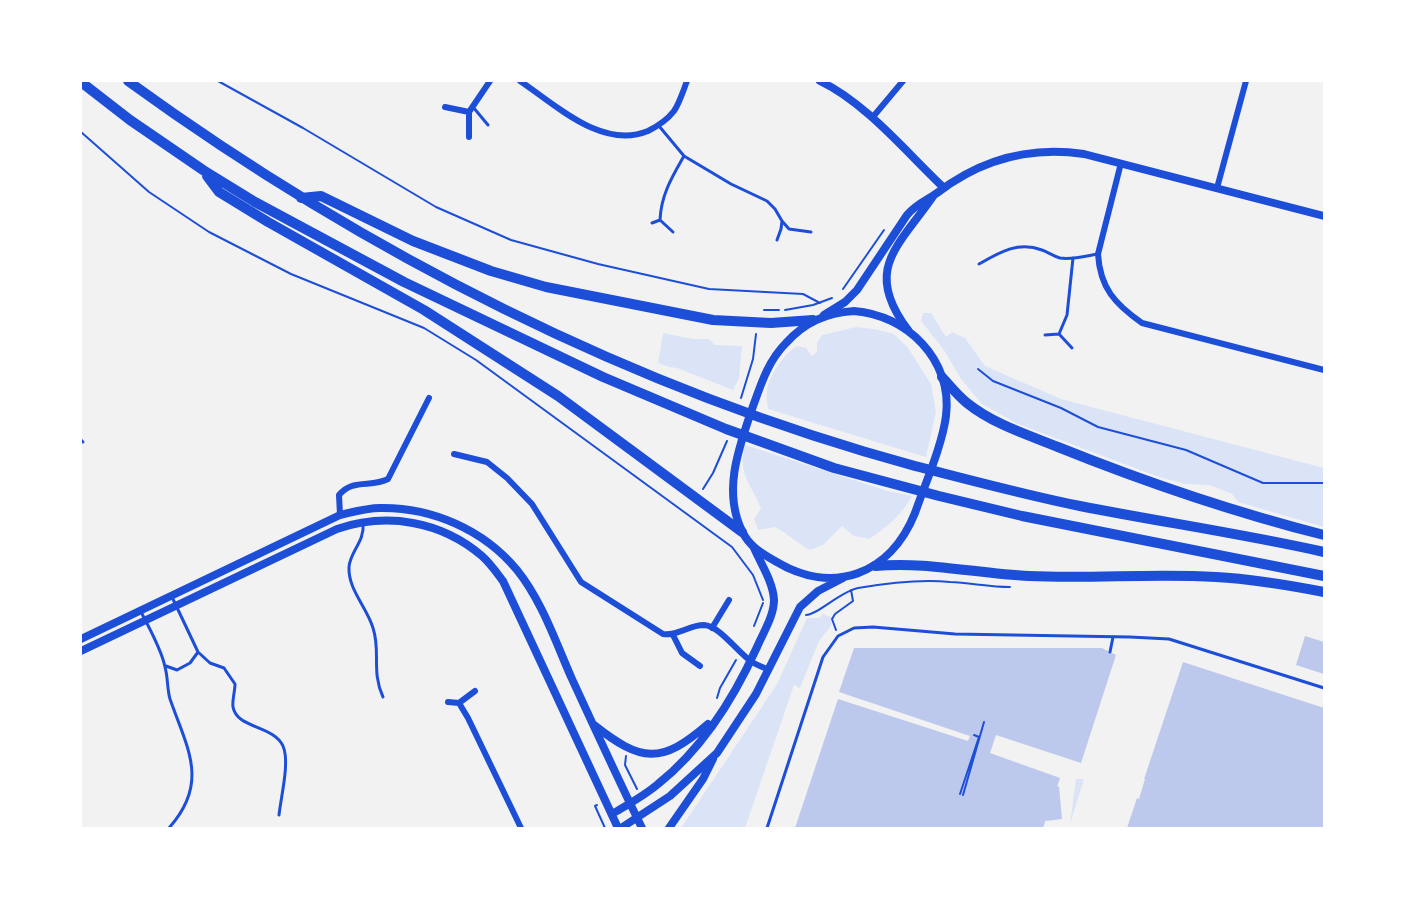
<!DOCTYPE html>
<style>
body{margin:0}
#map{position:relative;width:1405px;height:909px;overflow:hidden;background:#f2f2f2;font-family:"Alegreya Sans",sans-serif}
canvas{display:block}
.frame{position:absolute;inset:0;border:82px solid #fff;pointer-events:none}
</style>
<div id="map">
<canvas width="1405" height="909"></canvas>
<div class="frame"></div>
</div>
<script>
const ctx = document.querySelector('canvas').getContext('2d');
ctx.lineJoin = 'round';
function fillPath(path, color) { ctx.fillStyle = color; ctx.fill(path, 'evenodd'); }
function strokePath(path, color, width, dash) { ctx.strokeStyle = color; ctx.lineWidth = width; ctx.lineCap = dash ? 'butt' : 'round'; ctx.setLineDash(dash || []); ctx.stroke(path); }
const green = new Path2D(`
 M 923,313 L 931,313 L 946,337 L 952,332 L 965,338 L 985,366 L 1061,399 L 1324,468 L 1324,527 L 1238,502 L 1232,494 L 1210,485 L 1185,484 L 1159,477 L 1018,424 L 982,404 L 961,379 L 944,350 L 921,321 Z
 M 856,327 L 874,329 L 894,334 L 908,348 L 931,384 L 936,412 L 926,457 L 768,409 C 767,403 766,395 767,389 C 771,373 784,354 797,346 L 806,348 L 812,356 L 817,352 L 817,343 L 822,335 Z
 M 663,333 L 693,339 L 709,339 L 715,345 L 742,346 L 739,378 L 733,390 L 677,368 L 669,367 L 658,363 Z
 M 745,445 L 888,491 L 912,496 C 902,515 886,528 869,539 L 854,536 L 842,526 L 823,545 L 810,550 C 797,543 788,534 775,527 L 758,530 L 754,519 L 761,508 C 751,484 737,473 745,445 Z
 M 823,614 L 831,617 L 831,626 L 819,641 L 800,688 L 794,685 L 745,828 L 681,828 L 777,684 L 807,618 L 819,618 Z
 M 1076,779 L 1084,779 L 1070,824 Z`);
const building = new Path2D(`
 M 1305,636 L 1324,642 L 1324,674 L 1296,665 Z
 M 854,648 L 1102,648 L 1116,655 L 1081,763 L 996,735 L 990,753 L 1060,778 L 1057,787 L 1059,786 L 1062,819 L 1046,821 L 1046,819 L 1043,828 L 795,828 L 838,699 L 968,741 L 970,736 L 839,692 Z
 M 1183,662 L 1324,708 L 1324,828 L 1127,828 L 1137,798 L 1139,799 L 1145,779 L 1144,779 Z`);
const path = new Path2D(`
 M 218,81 L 303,128 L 436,207 L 511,240 L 598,264 L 709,289 L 803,294 L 820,303
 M 81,132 L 149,192 L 209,232 L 291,274 L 424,328 L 476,360 L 732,547 L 753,575 L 763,600
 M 843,289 L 884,230
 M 764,310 L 779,310
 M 785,310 L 813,305 L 832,298
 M 978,369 L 993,381 L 1061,408 L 1098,427 L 1186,450 L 1263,483 L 1324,483
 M 741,398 L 753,359 L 756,334
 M 703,489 L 713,473 L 727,441
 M 806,615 C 818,615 839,592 858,588 C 887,583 922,579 950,582 C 971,583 990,587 1010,587
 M 754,626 L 763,603
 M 836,630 L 832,619 L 835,614 L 853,601 L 851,590
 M 717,698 L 720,688 L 736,660
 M 626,756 L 625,765 L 637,789
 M 960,794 L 979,737 L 974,735
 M 963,795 L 984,722
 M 597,805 L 595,806 L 605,828`);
const service = new Path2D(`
 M 473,107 L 488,125
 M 659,126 L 684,156 L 731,184 L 767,201 L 775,209 L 782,221 L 781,229 L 777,240
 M 782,221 L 789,229 L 811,232
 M 652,223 L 660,220
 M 673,232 L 660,220 C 661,195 672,177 684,156
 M 979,264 C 1000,252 1018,241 1042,250 C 1048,252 1053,256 1060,258 C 1072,260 1086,256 1098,254
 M 1045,335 L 1059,334
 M 1072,348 L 1059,334 L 1067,315 L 1073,258
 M 81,440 L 83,442
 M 363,523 C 365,542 350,551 349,567 C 348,590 367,607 373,628 C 381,652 371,671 383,697
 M 172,597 L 198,652 L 210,663 L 224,668 L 235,684 C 235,691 232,701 233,707 C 237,729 273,725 283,746 C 290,762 281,796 279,815
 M 141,612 C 149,627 162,651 165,667 C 168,677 167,689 170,699 C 187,748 210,782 169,828
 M 1110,652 L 1113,637
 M 166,666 L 177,670 L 190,663 L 198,652
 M 767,828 L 823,657 L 838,636 L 854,628 L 873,627 L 955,634 L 1130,637 L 1169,639 L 1324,688`);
const minor = new Path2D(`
 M 520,81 C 556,105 602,150 648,131 C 658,126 667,120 674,111 C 680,102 683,91 687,81
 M 445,107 L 469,112 L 469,137
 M 469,112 L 490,81
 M 872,118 L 903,81
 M 1121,163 L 1098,254 C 1100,288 1115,304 1142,323 L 1324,370
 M 1217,188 L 1246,81
 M 454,454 L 487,462 L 507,478 L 532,504 L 581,582 L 663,634 C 678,636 689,625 704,625 C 720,626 738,653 752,662 C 757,665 763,667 769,670
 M 340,515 L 339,495 C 353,478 371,488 388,479 L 429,398
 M 712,628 L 729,600
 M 673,635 L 682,653 L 700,666
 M 448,702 L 459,703 L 475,691
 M 459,703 L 468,718 L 521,828`);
const tertiary = new Path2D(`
 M 820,81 C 866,103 906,152 943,187
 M 824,315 L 845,302 L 857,290 L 907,215 C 916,204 927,200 937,193 C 980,160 1030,146 1084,154 L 1324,216
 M 908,330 C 862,269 899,246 934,195`);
const secondary = new Path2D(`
 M 854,311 C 907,315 953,360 946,416 C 942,446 925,484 915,513 C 890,575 833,596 775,561 C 761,553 749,546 742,531 C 723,492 738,450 751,412 C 760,387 767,362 786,343 C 805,322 826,313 854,311 Z
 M 81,639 L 340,515 C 353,512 367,508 380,508 C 432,507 484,530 517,570 C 542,601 556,643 572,679 C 595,729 618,779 642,828
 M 81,651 L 337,529 C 387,512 441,521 482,556 C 490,563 497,573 503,581 L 618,828
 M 594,725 C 641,762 661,765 708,724
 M 612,814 C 627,805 644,796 658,784 C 702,749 734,698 757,647 C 763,633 774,616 774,600 C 773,582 761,564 754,548
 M 621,828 L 670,796 L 717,753 L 756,694 L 800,607 L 818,591 L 843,578
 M 669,828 L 703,779 L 713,759`);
const motorway = new Path2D(`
 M 128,81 C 365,253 632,389 915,466 C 970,480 1025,495 1080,506 C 1161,522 1244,534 1324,552
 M 81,82 L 130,120 L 203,170 L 255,202 L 404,282 L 603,377 L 726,429 L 834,468 L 939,496 L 1022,516 L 1324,576
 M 207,176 L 219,192 L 268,222 L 424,310 L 558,396 L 742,532
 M 301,198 L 321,196 L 413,241 L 491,271 L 546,287 L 713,320 L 771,323 L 813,320
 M 942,377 C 950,386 958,396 967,403 C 993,424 1028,435 1058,447 C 1145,482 1233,512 1324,535
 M 875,566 C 926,561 978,574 1029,576 C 1091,579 1154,573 1216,577 C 1252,579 1288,585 1324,592`);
fillPath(green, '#dbe4f7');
fillPath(building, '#bdc9ec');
strokePath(path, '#1d4ed8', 2);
strokePath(service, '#1d4ed8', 3);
strokePath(minor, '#1d4ed8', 6);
strokePath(tertiary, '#1d4ed8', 8);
strokePath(secondary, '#1d4ed8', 8);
strokePath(motorway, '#1d4ed8', 10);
</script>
